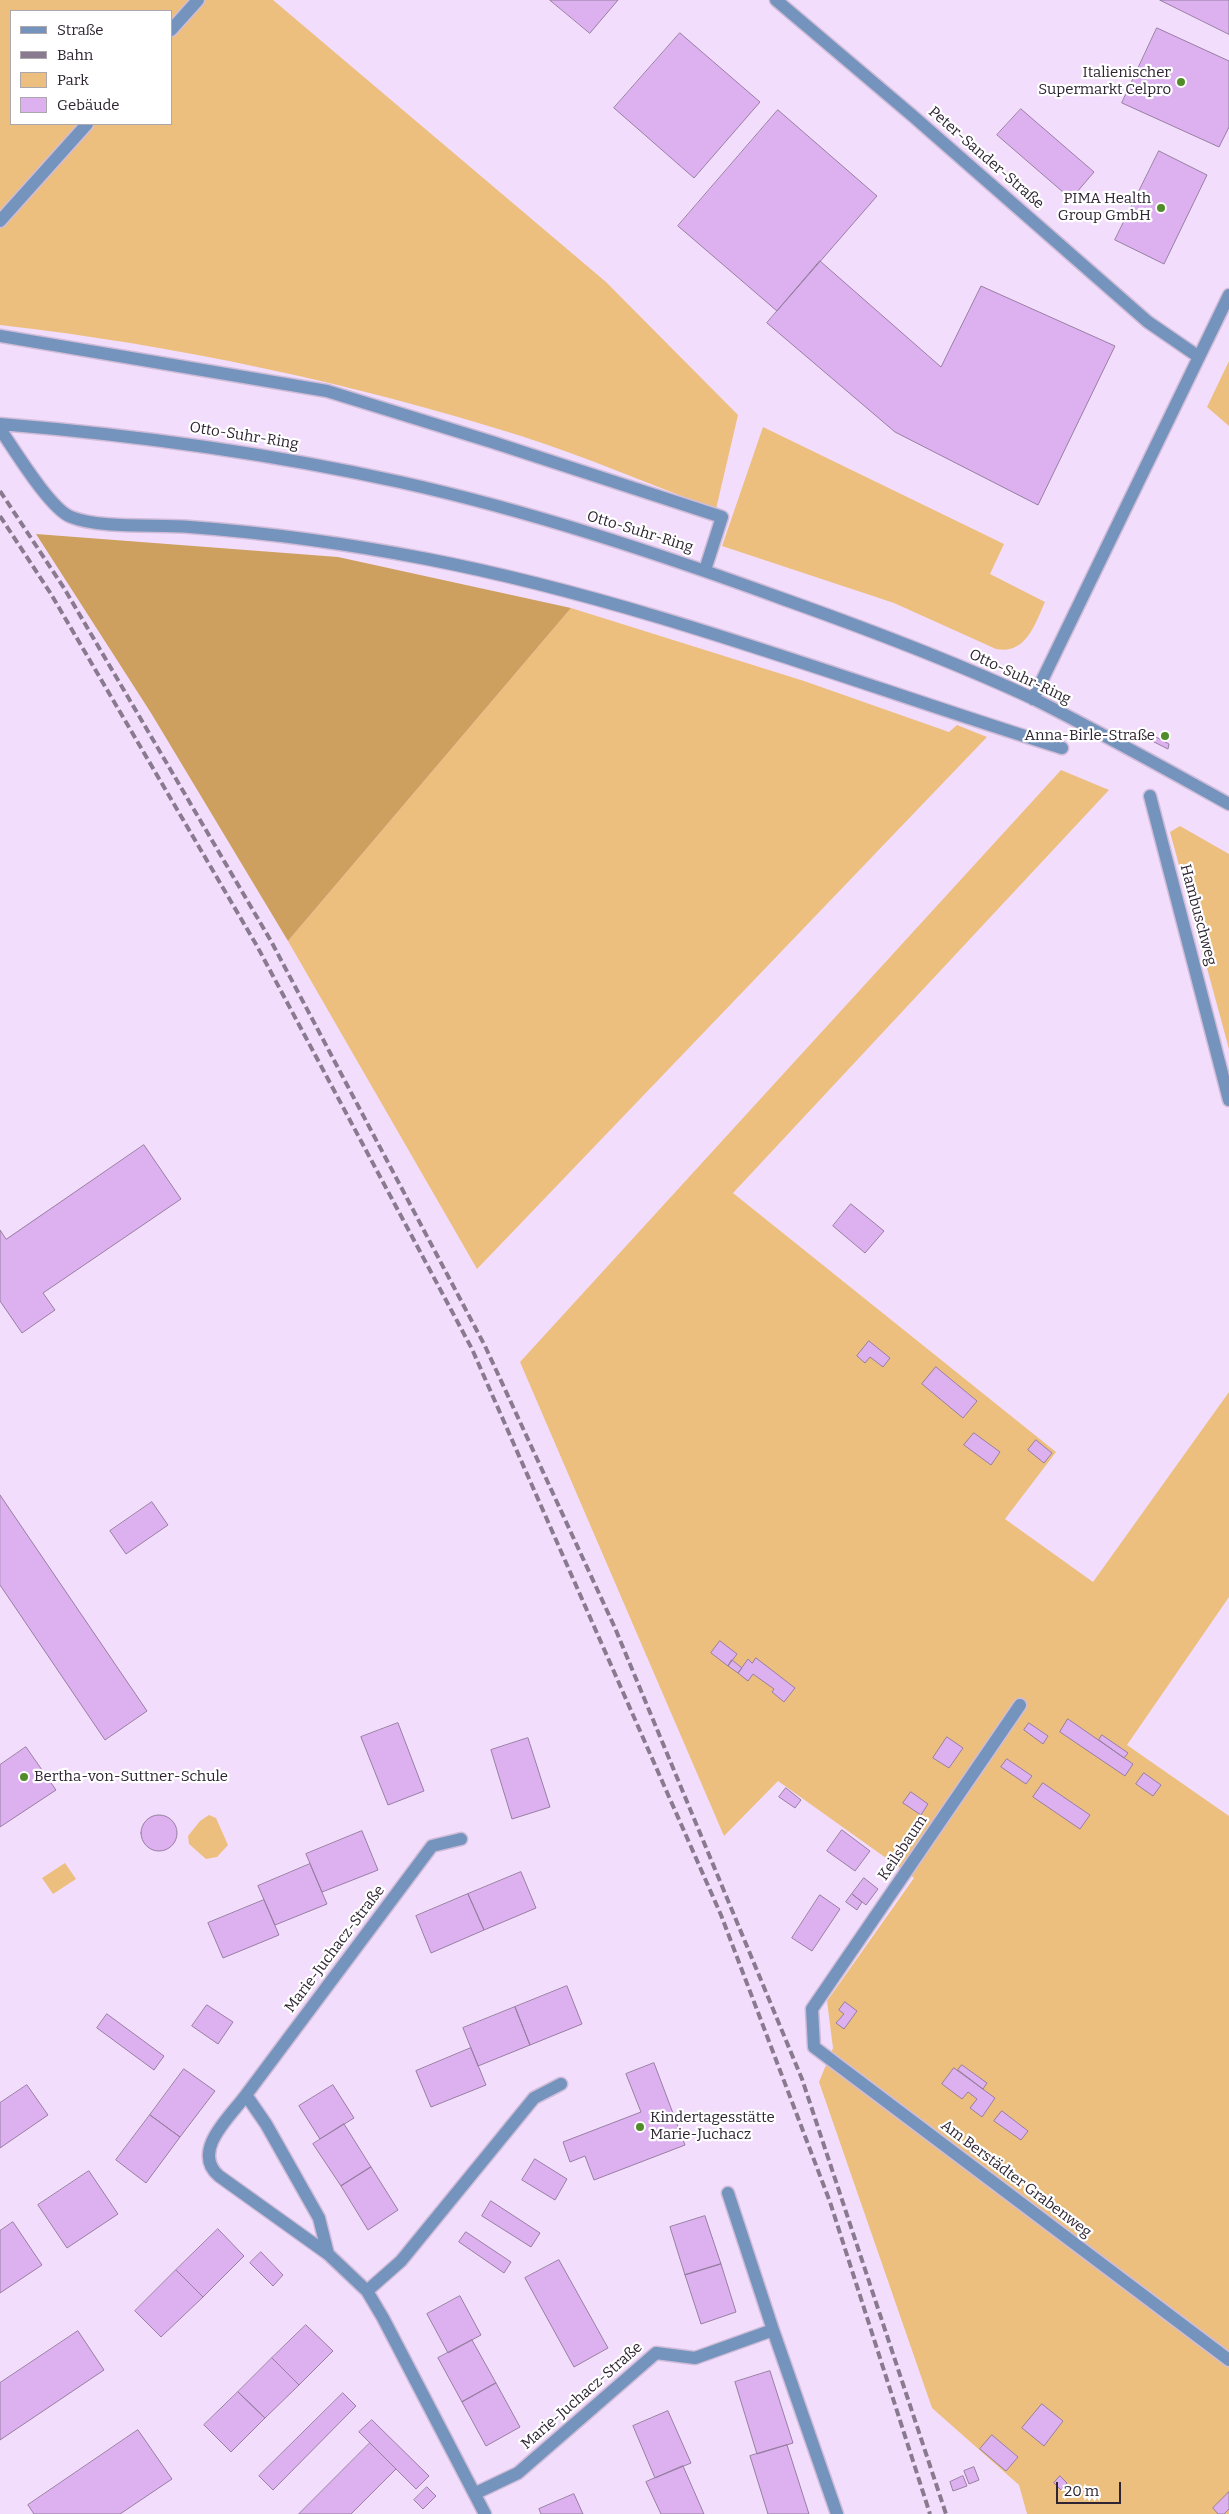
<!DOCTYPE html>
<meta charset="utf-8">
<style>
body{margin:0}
#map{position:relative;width:1229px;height:2514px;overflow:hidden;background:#f3ddfc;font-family:Bitter,serif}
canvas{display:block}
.legend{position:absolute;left:10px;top:10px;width:162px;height:115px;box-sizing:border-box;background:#fff;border:1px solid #aba7ad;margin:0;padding:6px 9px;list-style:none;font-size:15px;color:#2e2432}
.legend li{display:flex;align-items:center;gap:10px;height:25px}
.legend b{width:25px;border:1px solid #aba7ad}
.scale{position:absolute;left:1056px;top:2482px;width:65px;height:22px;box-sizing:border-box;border:2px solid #2e2432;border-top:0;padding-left:6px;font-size:15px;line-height:18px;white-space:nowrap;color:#2e2432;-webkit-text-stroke:4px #fff;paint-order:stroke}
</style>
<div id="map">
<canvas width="1229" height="2514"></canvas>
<ul class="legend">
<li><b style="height:6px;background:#7594bd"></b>Straße</li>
<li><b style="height:6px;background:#897a8f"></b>Bahn</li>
<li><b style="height:14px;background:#ecbf7f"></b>Park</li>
<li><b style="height:14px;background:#ddb1f0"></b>Gebäude</li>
</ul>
<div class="scale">20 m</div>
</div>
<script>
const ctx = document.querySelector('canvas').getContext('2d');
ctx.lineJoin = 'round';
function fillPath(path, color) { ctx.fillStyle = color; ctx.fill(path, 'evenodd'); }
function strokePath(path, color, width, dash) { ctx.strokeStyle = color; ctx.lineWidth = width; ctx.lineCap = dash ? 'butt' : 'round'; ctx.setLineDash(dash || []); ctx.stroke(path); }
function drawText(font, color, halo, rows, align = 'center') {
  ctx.font = font + ' Bitter,serif'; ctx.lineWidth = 4.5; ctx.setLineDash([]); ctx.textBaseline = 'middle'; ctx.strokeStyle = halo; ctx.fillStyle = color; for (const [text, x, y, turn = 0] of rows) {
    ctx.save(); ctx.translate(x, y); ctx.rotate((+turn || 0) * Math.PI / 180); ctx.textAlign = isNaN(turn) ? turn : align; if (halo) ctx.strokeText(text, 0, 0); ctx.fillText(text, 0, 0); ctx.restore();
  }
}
const green = new Path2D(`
 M 0,0 L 273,0 L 606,282 L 738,415 L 716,509 C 651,485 587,457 521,436 C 352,383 176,345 0,325 ZM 11,11 L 171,11 L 171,124 L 11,124 Z
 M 1229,361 L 1229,426 L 1207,407 Z
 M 763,427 L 1004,544 L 990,574 L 1045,602 C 1035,624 1026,655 996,649 L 894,603 L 722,546 Z
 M 571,608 L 804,681 L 949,732 L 957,725 L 987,737 L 477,1269 L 288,941 Z
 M 1061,770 L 1109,790 L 733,1193 L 1056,1452 L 1005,1519 L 1093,1582 L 1229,1392 L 1229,1597 L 1127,1745 L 1229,1816 L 1229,2514 L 1027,2514 L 1019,2485 L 932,2408 L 819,2082 L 833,2048 L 827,2001 L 914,1878 L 778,1781 L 724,1836 L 520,1362 Z
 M 1180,826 L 1229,854 L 1229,1049 L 1170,832 Z
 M 209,1815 L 216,1818 L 228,1845 L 217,1857 L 206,1859 L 189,1844 L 188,1836 L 200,1821 Z
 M 65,1863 L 76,1879 L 53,1894 L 42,1878 Z`);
const forest = new Path2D(`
 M 36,534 L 338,557 L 571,608 L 288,941 L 151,713 Z`);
const building = new Path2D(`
 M 550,0 L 618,0 L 590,33 Z
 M 1160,0 L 1229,0 L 1229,34 Z
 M 1157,28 L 1229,61 L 1229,127 L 1219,147 L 1122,103 Z
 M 680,33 L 760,102 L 694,178 L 614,108 Z
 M 1021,109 L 1094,172 L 1071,199 L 997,135 Z
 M 778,110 L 877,196 L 777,311 L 678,226 Z
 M 1159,151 L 1207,175 L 1164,264 L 1115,240 Z
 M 820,261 L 941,367 L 981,286 L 1115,346 L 1038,505 L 895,432 L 767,323 Z
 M 1156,737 L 1169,744 L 1168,749 L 1154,742 Z
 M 144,1145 L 181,1199 L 43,1293 L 55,1310 L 22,1333 L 0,1301 L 0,1230 L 6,1239 Z
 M 851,1204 L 884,1231 L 865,1253 L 833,1226 Z
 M 869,1341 L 890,1358 L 883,1367 L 870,1357 L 865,1363 L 857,1356 Z
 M 936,1367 L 977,1401 L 963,1418 L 922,1384 Z
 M 974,1433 L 1000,1452 L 991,1465 L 964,1445 Z
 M 1036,1440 L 1052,1453 L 1044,1463 L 1028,1450 Z
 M 0,1495 L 147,1711 L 105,1740 L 0,1585 Z
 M 152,1502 L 168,1525 L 126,1554 L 110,1531 Z
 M 720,1641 L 737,1654 L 728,1666 L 711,1653 Z
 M 756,1658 L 795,1688 L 784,1702 L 772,1692 L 774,1689 L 753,1674 L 748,1681 L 738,1673 L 748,1659 L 752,1663 Z
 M 732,1660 L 742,1668 L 738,1673 L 728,1666 Z
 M 1068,1719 L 1133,1764 L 1125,1776 L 1060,1732 Z
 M 398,1723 L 424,1791 L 388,1805 L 361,1737 Z
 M 1029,1723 L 1048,1736 L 1043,1744 L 1024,1730 Z
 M 1102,1735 L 1128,1753 L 1124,1758 L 1099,1740 Z
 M 947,1737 L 963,1748 L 949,1768 L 933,1758 Z
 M 528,1738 L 550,1807 L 512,1819 L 491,1750 Z
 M 26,1747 L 56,1790 L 0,1827 L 0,1765 Z
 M 1007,1759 L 1032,1776 L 1026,1784 L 1001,1767 Z
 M 1144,1773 L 1161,1785 L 1153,1796 L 1136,1784 Z
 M 1043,1783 L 1090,1815 L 1080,1829 L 1033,1797 Z
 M 786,1788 L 801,1800 L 795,1808 L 779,1797 Z
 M 911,1792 L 928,1804 L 921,1815 L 903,1803 Z
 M141 1833a18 18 0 1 1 36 0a18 18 0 1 1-36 0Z
 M 842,1830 L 870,1851 L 855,1871 L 827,1851 Z
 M 362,1831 L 378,1870 L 322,1892 L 306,1854 Z
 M 310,1864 L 327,1904 L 275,1925 L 258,1886 Z
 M 521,1872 L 536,1908 L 484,1930 L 468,1894 Z
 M 864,1878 L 878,1889 L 866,1905 L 852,1894 Z
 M 468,1894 L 484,1930 L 431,1953 L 416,1916 Z
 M 852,1894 L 862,1902 L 857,1910 L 846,1902 Z
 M 820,1895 L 840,1909 L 812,1951 L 792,1938 Z
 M 264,1900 L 279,1935 L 223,1958 L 208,1923 Z
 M 567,1986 L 582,2024 L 530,2045 L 515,2007 Z
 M 845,2002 L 857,2011 L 844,2029 L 836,2023 L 844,2014 L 839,2010 Z
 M 207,2005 L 233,2022 L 218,2044 L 192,2026 Z
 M 515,2007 L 530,2045 L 478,2066 L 463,2028 Z
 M 107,2014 L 164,2056 L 154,2070 L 97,2028 Z
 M 471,2048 L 486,2085 L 431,2107 L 416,2071 Z
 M 654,2063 L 685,2145 L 594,2180 L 585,2156 L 570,2162 L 563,2142 L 641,2112 L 626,2074 Z
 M 962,2065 L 987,2083 L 983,2089 L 958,2070 Z
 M 954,2068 L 995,2098 L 982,2117 L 970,2108 L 977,2099 L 968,2092 L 962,2099 L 942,2084 Z
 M 184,2069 L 215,2091 L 180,2137 L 150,2115 Z
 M 27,2085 L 48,2115 L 0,2148 L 0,2103 Z
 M 333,2085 L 354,2118 L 320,2139 L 299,2106 Z
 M 1002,2111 L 1028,2131 L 1021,2140 L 994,2121 Z
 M 150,2115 L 180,2137 L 146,2183 L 116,2160 Z
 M 344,2124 L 371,2167 L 341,2186 L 313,2144 Z
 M 535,2159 L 567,2179 L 555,2200 L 522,2180 Z
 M 371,2167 L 398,2210 L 368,2230 L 341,2186 Z
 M 89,2171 L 118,2214 L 67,2248 L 38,2205 Z
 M 491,2201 L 540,2233 L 531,2247 L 482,2216 Z
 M 705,2216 L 721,2264 L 685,2275 L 670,2227 Z
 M 13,2222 L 42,2265 L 0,2293 L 0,2231 Z
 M 218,2229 L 244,2256 L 203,2297 L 176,2270 Z
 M 466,2232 L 511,2262 L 504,2273 L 459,2242 Z
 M 261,2252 L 283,2275 L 273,2286 L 250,2263 Z
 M 559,2260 L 608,2348 L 574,2367 L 525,2278 Z
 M 721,2264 L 736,2312 L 701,2324 L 685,2275 Z
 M 176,2270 L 203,2297 L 161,2337 L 135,2311 Z
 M 460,2296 L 481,2335 L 448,2353 L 427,2314 Z
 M 306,2325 L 333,2351 L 299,2385 L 272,2358 Z
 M 78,2331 L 104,2370 L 0,2440 L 0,2383 Z
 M 472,2340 L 496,2383 L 462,2402 L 438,2358 Z
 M 272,2358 L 299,2385 L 265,2418 L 238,2392 Z
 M 770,2371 L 793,2443 L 757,2454 L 735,2382 Z
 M 496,2383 L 520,2427 L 486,2446 L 462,2402 Z
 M 238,2392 L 265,2418 L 231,2452 L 204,2425 Z
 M 343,2393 L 356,2406 L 273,2490 L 259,2476 Z
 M 1042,2404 L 1063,2421 L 1044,2446 L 1022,2428 Z
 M 668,2411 L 691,2463 L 655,2478 L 633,2426 Z
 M 372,2420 L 429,2476 L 416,2489 L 359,2432 Z
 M 138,2430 L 172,2479 L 120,2514 L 34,2514 L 28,2505 Z
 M 992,2435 L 1018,2457 L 1006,2471 L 980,2449 Z
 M 370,2443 L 396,2469 L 351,2514 L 299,2514 Z
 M 787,2445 L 809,2514 L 768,2514 L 750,2456 Z
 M 683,2466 L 704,2514 L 661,2514 L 646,2482 Z
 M 974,2467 L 979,2480 L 969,2484 L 964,2471 Z
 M 963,2476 L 967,2486 L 953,2491 L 950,2482 Z
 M 1060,2476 L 1067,2483 L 1061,2490 L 1054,2483 Z
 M 427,2487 L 436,2496 L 423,2509 L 414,2500 Z
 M 1229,2492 L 1229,2509 L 1224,2514 L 1218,2514 L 1213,2508 Z
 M 574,2494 L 583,2514 L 541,2514 L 539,2509 Z`);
const minor = new Path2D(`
 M 776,0 L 914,117 L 1148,322 L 1199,357
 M 171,30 L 198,0
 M 0,221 L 87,124
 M 0,336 L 327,391 L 492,442 L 722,517 L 705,570
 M 0,424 C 135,435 268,453 400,482 C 531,511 660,554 786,600 C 870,630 953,661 1034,699 C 1100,732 1164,768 1229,804
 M 0,429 C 14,449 50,509 71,517 C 101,529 156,524 190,527 C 270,533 349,544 427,559 C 644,601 851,682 1062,748
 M 1033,699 L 1229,295
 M 1150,796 L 1229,1100
 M 1020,1705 L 812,2009 L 814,2047 L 1229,2360
 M 461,1839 L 432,1846 L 246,2095 L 266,2124 L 319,2218 L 328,2254 L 367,2291 L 383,2318 L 485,2514
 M 246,2095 C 231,2116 190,2151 219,2176 L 328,2254
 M 728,2193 L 773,2330
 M 367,2291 L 401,2261 L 534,2098 L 561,2084
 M 476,2493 L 518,2473 L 656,2353 L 695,2358 L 773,2330 L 837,2514`);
const rail = new Path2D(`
 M 0,491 L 64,588 L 271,941 L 485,1346 L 615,1628 L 802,2079 L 946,2514
 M 0,516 L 51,594 L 257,946 L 472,1349 L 721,1915 L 830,2202 L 930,2514`);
const markers = [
 [1181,82,5,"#508c2a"],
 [1161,208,5,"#508c2a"],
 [1165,736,5,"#508c2a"],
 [24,1777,5,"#508c2a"],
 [640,2127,5,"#508c2a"]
];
const poiNames = [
 ["Italienischer",1171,73],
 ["Supermarkt Celpro",1171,90],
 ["PIMA Health",1151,199],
 ["Group GmbH",1151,216],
 ["Anna-Birle-Straße",1155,736],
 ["Bertha-von-Suttner-Schule",34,1777,"left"],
 ["Kindertagesstätte",650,2118,"left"],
 ["Marie-Juchacz",650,2135,"left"]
];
const streetNames = [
 ["Peter-Sander-Straße",986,158,41],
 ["Otto-Suhr-Ring",244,436,9],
 ["Otto-Suhr-Ring",640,532,17],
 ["Otto-Suhr-Ring",1020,677,25],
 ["Hambuschweg",1198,915,75],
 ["Keilsbaum",903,1848,-56],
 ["Marie-Juchacz-Straße",335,1949,-53],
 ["Am Berstädter Grabenweg",1016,2179,37],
 ["Marie-Juchacz-Straße",582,2396,-41]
];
fillPath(green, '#ecbf7f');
fillPath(forest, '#cda05f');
fillPath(building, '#ddb1f0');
strokePath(building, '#977ea2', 1);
strokePath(minor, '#d0bcd8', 15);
strokePath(minor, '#7594bd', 12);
strokePath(rail, '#897a8f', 4, [8, 4]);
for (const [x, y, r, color] of markers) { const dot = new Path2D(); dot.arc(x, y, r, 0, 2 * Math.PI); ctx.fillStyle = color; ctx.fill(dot); strokePath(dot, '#fff', 2); }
drawText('15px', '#2e2432', '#fff', poiNames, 'right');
drawText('15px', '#2e2432', '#fff', streetNames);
</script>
